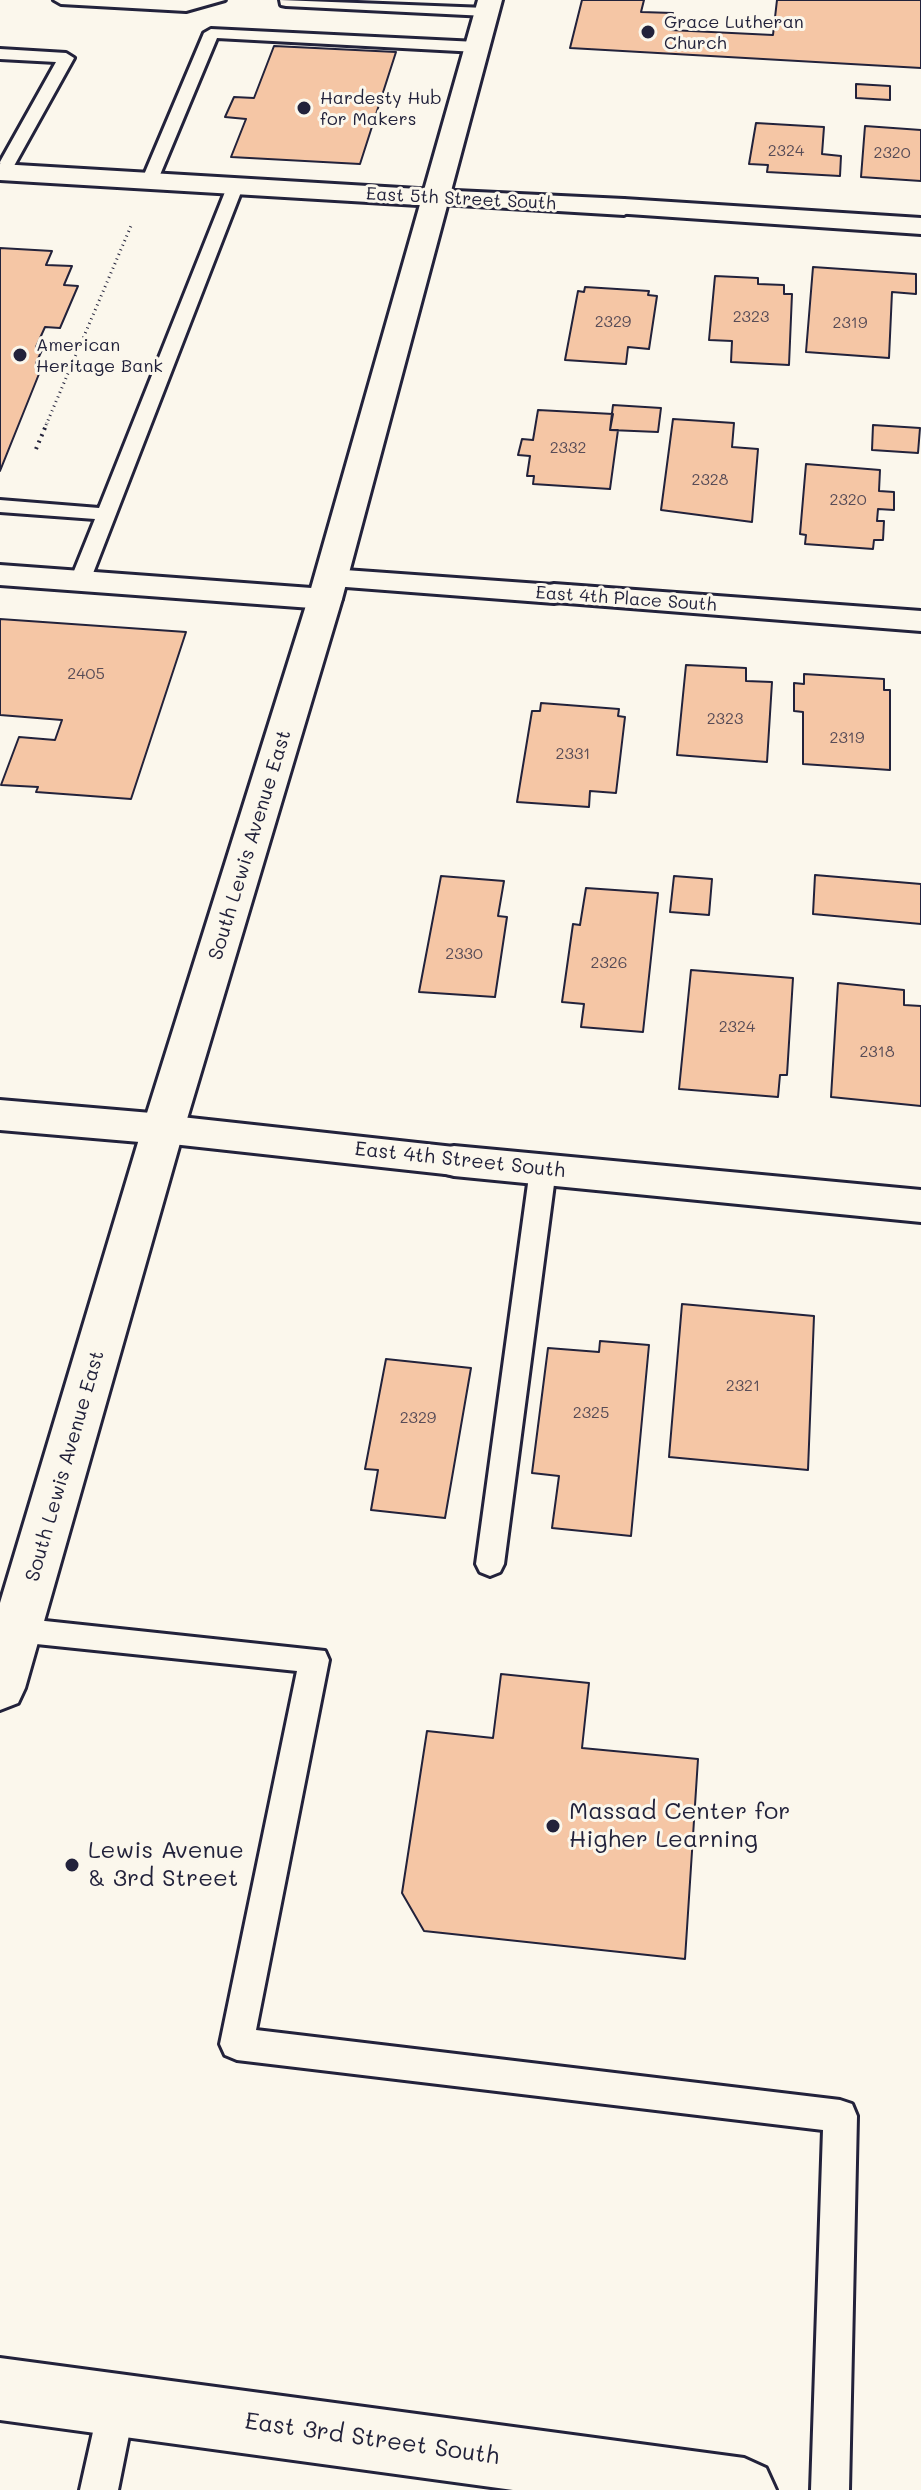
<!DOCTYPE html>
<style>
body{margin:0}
canvas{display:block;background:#fbf7ec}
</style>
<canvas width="921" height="2490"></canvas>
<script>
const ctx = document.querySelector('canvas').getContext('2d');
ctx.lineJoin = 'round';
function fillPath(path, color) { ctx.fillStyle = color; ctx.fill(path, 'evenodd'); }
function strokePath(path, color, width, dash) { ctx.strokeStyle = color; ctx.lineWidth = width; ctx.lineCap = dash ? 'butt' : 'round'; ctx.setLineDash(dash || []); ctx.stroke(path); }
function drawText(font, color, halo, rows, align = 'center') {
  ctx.font = font + ' Mali,sans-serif'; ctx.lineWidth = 6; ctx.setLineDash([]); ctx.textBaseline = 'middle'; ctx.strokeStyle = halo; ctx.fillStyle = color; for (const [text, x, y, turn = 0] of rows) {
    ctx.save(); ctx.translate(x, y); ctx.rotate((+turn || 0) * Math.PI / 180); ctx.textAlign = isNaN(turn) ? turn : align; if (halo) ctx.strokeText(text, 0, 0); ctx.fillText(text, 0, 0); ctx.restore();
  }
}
const building = new Path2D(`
 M 582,0 L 644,0 L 641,12 L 673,13 L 670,30 L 773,35 L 777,0 L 921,0 L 921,68 L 570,48 Z
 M 274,46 L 396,52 L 360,164 L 231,157 L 246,119 L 225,117 L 234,97 L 254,98 Z
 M 856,84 L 890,86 L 890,100 L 856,98 Z
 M 756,123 L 824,127 L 822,154 L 841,156 L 840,176 L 767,172 L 768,165 L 749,164 Z
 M 865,126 L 921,130 L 921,181 L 861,177 Z
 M 0,248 L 52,251 L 46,265 L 72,266 L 64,285 L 78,286 L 60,328 L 45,327 L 36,347 L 43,348 L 36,363 L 43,364 L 0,471 Z
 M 813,267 L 916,274 L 916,294 L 892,292 L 889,358 L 806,352 Z
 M 715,276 L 758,278 L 758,284 L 784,285 L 784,294 L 792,294 L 789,365 L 731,362 L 732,341 L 709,340 Z
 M 585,287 L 649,291 L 648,295 L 657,296 L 649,349 L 628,347 L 626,364 L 565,360 L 578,291 L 584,292 Z
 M 613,405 L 661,408 L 658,432 L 610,430 Z
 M 538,410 L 613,414 L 610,430 L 618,430 L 610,489 L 533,484 L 534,476 L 527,476 L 530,456 L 518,455 L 522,439 L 533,440 Z
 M 673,419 L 734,423 L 732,447 L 758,449 L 752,522 L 661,510 Z
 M 873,425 L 920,428 L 918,453 L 872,450 Z
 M 806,464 L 880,470 L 879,491 L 894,492 L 894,510 L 878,509 L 877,521 L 884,521 L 883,540 L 874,540 L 873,549 L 805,544 L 806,535 L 800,534 Z
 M 0,619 L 186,632 L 131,799 L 36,792 L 38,787 L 1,785 L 19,737 L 55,740 L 62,720 L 0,715 Z
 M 686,665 L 746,668 L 746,681 L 772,682 L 767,762 L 677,755 Z
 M 804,674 L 884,679 L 884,690 L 890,690 L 890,770 L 803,764 L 803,712 L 794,711 L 794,683 L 804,684 Z
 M 541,703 L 619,709 L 618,716 L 625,717 L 616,793 L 590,791 L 589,807 L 517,802 L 532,711 L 540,711 Z
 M 815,875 L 921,884 L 921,924 L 813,914 Z
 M 441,876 L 504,881 L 498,916 L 507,917 L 495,997 L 419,992 Z
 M 674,876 L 712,879 L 709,915 L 670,912 Z
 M 586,888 L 658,893 L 643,1032 L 581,1027 L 584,1004 L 562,1002 L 573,924 L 580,925 Z
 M 691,970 L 793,978 L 787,1075 L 780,1075 L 778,1097 L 679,1089 Z
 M 838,983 L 904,990 L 904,1005 L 921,1006 L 921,1106 L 831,1097 Z
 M 682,1304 L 814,1316 L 808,1470 L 669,1457 Z
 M 600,1341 L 649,1345 L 631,1536 L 552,1528 L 559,1476 L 532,1473 L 548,1348 L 599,1352 Z
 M 386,1359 L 471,1368 L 445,1518 L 371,1510 L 378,1470 L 365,1469 Z
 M 501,1674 L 589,1683 L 582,1748 L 698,1759 L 685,1959 L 424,1931 L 402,1893 L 427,1731 L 493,1738 Z`);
const pathFar1 = new Path2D(`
 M 46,425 L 131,226`);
const path = new Path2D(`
 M 36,449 L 47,423`);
const service = new Path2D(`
 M 54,0 L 225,0 L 186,11 L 61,4 Z
 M 280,0 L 486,8 L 493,12 L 486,16 L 286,6 L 281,5 Z
 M 211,29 L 477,42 L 485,47 L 477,52 L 217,38 L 157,182 L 143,185 L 141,182 L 204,33 Z
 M 0,49 L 66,53 L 74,58 L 10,173 L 2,178 L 0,162 L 56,62 L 0,59 Z
 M 235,182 L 243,187 L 90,581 L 80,587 L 73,585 L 70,581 L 95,519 L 0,512 L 0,500 L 99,508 L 227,187 Z
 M 543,1160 L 552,1163 L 556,1169 L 504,1564 L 500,1572 L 490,1576 L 480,1572 L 476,1564 L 530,1169 L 534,1163 Z
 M 17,1618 L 325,1651 L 329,1660 L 256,2030 L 840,2100 L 852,2104 L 857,2116 L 849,2490 L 811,2490 L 823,2130 L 237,2060 L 225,2055 L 220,2044 L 297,1671 L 17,1642 L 7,1639 L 2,1630 L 7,1621 Z
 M 117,2387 L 130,2392 L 135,2405 L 118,2490 L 80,2490 L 99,2405 L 104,2392 Z`);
const pedestrian = new Path2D(`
 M 435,190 L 624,199 L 637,207 L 624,215 L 426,203 L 422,198 Z
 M 331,569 L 554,585 L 565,587 L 569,594 L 565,601 L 554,603 L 320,585 L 316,578 L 320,571 Z
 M 163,1115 L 454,1147 L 468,1151 L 473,1161 L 468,1171 L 454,1175 L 163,1143 L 149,1139 L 144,1129 L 149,1119 Z`);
const minor = new Path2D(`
 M 0,164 L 435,190 L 445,192 L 449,198 L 445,204 L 435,206 L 0,180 Z
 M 624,199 L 921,218 L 921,234 L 614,213 L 610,207 L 614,201 Z
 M 0,565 L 325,589 L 337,592 L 342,599 L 337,606 L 325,609 L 0,585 Z
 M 554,584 L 921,611 L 921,631 L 542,601 L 537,594 L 542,587 Z
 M 0,1100 L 163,1114 L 178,1118 L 184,1129 L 178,1140 L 163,1144 L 0,1130 Z
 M 454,1146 L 921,1190 L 921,1222 L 454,1176 L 439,1172 L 433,1161 L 439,1150 Z`);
const tertiary = new Path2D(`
 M 0,2358 L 744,2458 L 766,2468 L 776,2490 L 513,2490 L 0,2420 Z`);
const secondary = new Path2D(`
 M 478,0 L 502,0 L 342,599 L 184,1129 L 25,1688 L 18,1703 L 0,1710 L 0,1603 L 142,1129 L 308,599 Z`);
const markers = [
 [648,32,8,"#22223b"],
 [304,108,8,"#22223b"],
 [20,355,8,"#22223b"],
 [553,1826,8,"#22223b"],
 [72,1865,8,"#22223b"]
];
const numberNames = [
 ["2324",786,151],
 ["2320",892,153],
 ["2323",751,317],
 ["2329",613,322],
 ["2319",850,323],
 ["2332",568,448],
 ["2328",710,480],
 ["2320",848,500],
 ["2405",86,674],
 ["2323",725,719],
 ["2319",847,738],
 ["2331",573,754],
 ["2330",464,954],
 ["2326",609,963],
 ["2324",737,1027],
 ["2318",877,1052],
 ["2321",743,1386],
 ["2325",591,1413],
 ["2329",418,1418]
];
const farPoinames = [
 ["Grace Lutheran",664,22],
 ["Church",664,43],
 ["Hardesty Hub",320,98],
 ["for Makers",320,119],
 ["American",36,345],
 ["Heritage Bank",36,366]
];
const farStreetnames = [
 ["East 5th Street South",461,199,3],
 ["East 4th Place South",626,599,4]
];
const streetNames = [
 ["South Lewis Avenue East",250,845,-73],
 ["East 4th Street South",460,1160,6],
 ["South Lewis Avenue East",65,1466,-74]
];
const nearPoinames = [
 ["Massad Center for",569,1812],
 ["Higher Learning",569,1840],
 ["Lewis Avenue",88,1851],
 ["& 3rd Street",88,1879]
];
const nearStreetnames = [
 ["East 3rd Street South",372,2439,8]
];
fillPath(building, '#f5c6a5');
strokePath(building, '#22223b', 2);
strokePath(service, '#22223b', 6);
strokePath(pedestrian, '#22223b', 6);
strokePath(minor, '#22223b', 6);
strokePath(tertiary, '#22223b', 6);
strokePath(secondary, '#22223b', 6);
strokePath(pathFar1, '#22223b', 3, [1, 4]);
strokePath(path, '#22223b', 4, [2, 5]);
fillPath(service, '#fbf7ec');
fillPath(pedestrian, '#fbf7ec');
fillPath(minor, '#fbf7ec');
fillPath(tertiary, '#fbf7ec');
fillPath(secondary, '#fbf7ec');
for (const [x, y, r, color] of markers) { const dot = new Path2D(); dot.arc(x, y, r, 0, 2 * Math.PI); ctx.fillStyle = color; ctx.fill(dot); strokePath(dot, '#fbf7ec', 3); }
drawText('16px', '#574b56', null, numberNames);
drawText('18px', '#22223b', '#fbf7ec', farPoinames, 'left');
drawText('18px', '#22223b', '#fbf7ec', farStreetnames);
drawText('20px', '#22223b', '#fbf7ec', streetNames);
drawText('24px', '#22223b', '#fbf7ec', nearPoinames, 'left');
drawText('24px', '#22223b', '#fbf7ec', nearStreetnames);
</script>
